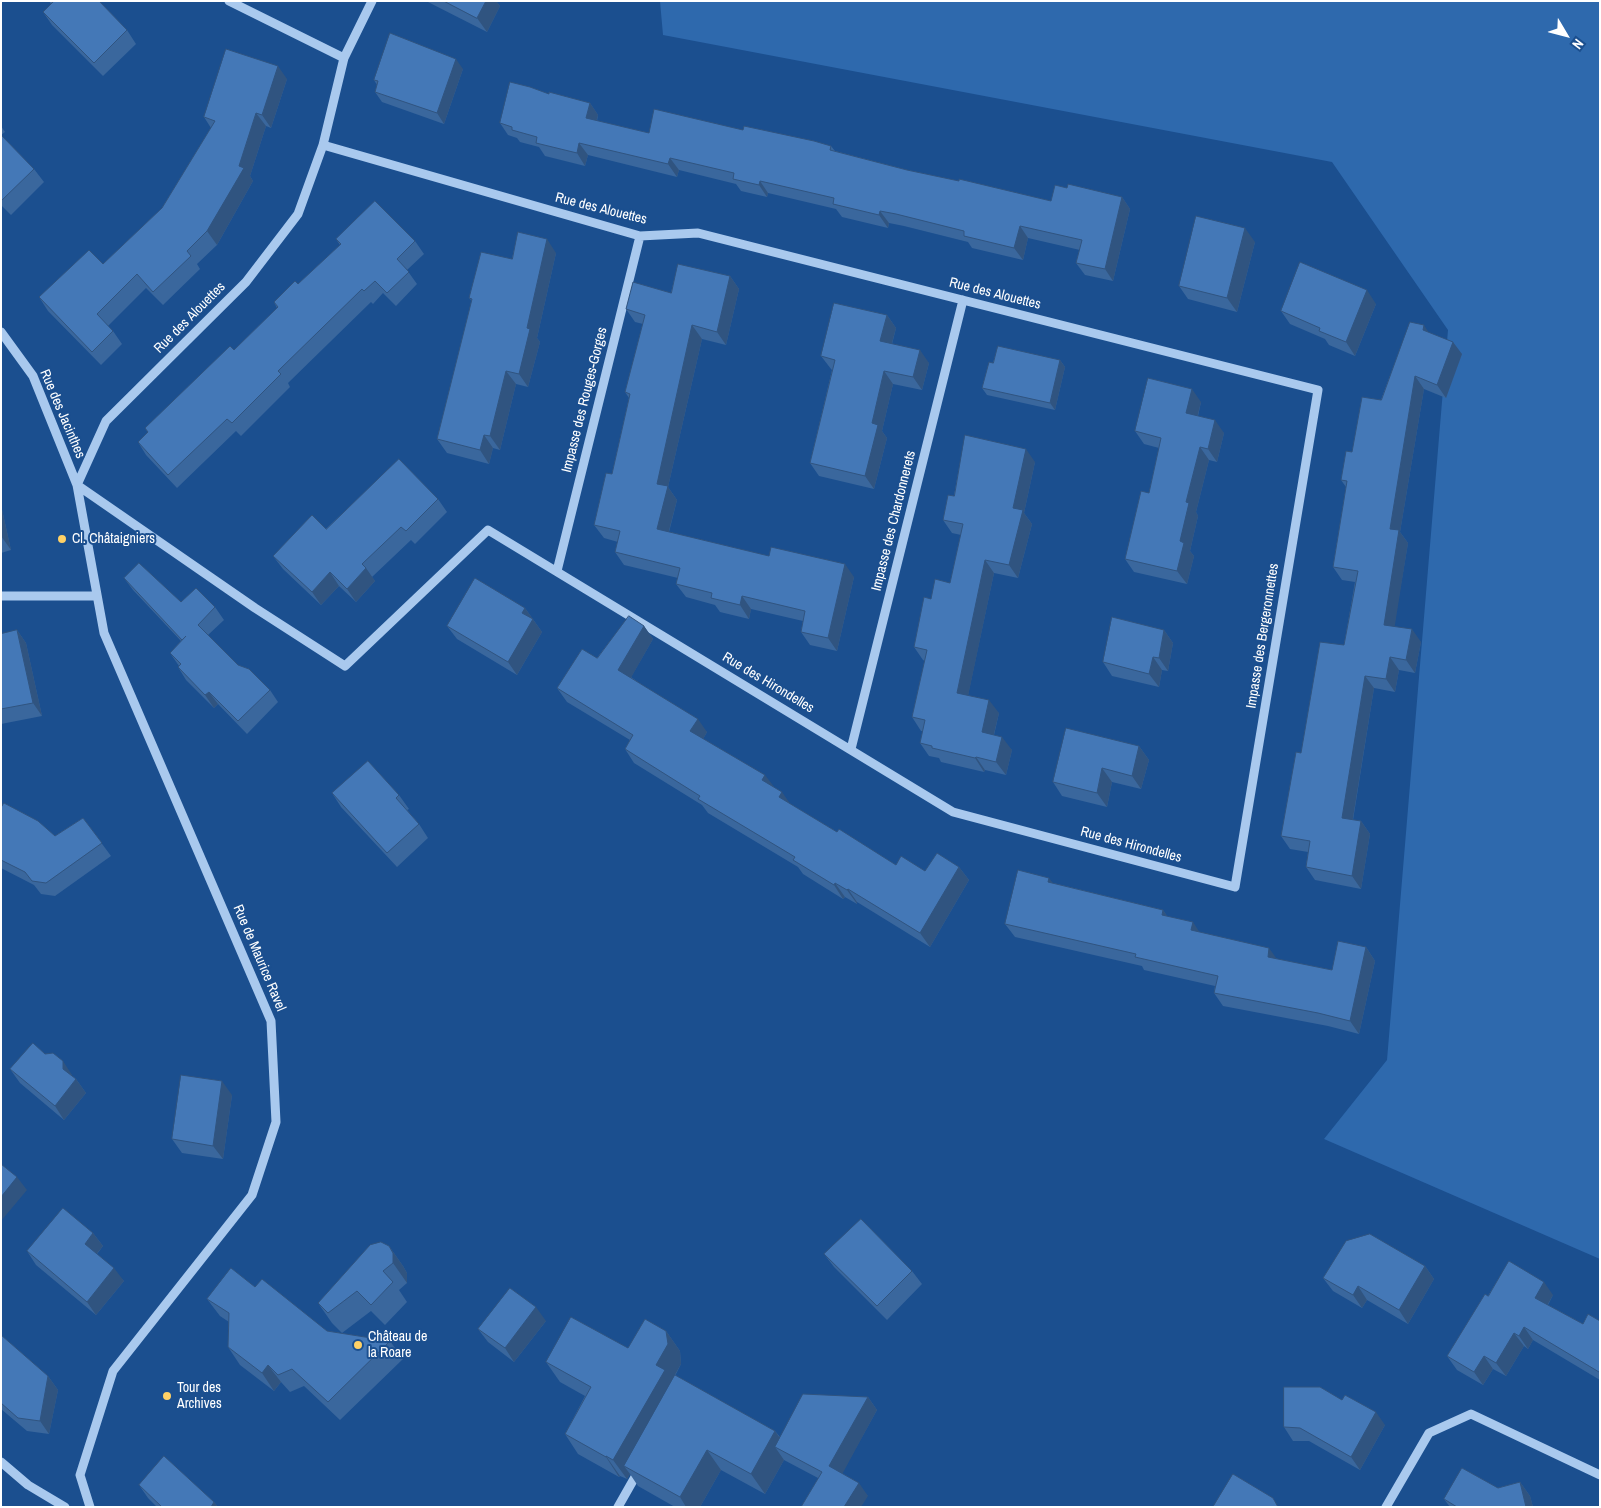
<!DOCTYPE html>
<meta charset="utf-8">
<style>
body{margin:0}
#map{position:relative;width:1601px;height:1508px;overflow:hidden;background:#1b4f8f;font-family:"Archivo Narrow",sans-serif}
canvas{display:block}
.frame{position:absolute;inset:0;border:2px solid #fff;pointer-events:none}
.north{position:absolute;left:1541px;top:10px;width:50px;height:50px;-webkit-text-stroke:4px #1b4f8f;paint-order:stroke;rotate:127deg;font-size:14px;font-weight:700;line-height:20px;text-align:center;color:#fff}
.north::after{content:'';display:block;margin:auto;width:18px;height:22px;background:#fff;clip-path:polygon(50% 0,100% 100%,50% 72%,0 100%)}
</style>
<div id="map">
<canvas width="1601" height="1508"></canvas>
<div class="frame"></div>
<div class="north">N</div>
</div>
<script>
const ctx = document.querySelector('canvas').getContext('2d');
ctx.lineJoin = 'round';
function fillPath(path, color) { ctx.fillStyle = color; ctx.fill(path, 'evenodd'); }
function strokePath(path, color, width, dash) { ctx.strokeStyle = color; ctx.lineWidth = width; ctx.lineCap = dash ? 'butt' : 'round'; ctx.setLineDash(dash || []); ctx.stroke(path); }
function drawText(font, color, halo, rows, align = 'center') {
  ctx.font = font + ' "Archivo Narrow",sans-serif'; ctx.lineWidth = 4; ctx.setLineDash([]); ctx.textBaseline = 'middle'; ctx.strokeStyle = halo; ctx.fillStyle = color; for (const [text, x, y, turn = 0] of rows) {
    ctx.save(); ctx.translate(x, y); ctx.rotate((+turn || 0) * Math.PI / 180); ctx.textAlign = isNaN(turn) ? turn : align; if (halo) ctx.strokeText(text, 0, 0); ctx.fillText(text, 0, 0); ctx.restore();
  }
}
const green = new Path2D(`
 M 660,1 L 1600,1 L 1600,1259 L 1324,1139 L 1387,1060 L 1448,330 L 1332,162 L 663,35 Z`);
const minor = new Path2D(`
 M 229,1 L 344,58
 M 323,145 L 640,236 L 698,233 L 1318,390 L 1235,887 L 953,812 L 488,530 L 345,666 L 255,608 L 77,485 L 106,421 L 246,282 L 298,214 Z
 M 323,145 L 344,58 L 372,1
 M 1,332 L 33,376 L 77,485 L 104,633 L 271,1021 L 276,1122 L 252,1195 L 113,1371 L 80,1475 L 90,1507
 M 557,571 L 640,236
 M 1,596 L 96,596
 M 851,749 L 963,300
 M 1,1462 L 28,1485 L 65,1507
 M 618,1507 L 639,1470
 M 1386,1507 L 1429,1433 L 1471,1414 L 1600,1475`);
const wall = new Path2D(`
 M 49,1 L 99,1 L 127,30 L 136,44 L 103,76 L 52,25 L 43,12 L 51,4 Z
 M 426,1 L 496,1 L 500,6 L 487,32 Z
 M 463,69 L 444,124 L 382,102 L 375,92 L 377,85 L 374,80 Z
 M 287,79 L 271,128 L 266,126 L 250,176 L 253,181 L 217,245 L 197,264 L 200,269 L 163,305 L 146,288 L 108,326 L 113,331 L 122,344 L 101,365 L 48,311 L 39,297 L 103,264 L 162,208 L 211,128 L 204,117 Z
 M 549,94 L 590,103 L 598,115 L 597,121 L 649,133 L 743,130 L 831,146 L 835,151 L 907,170 L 1051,201 L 1067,188 L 1122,197 L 1130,209 L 1113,281 L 1085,275 L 1076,263 L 1080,250 L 1028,238 L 1023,260 L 972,248 L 968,242 L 904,226 L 889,223 L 888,228 L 842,217 L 836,209 L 768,193 L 767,197 L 741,191 L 736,184 L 679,170 L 677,177 L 588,155 L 585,166 L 545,156 L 539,147 L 520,142 L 517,138 L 508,135 L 500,123 Z
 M 1,126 L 5,132 L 1,135 Z
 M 1,135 L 34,169 L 44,182 L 11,215 L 1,205 Z
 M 336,239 L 415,241 L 424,254 L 407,270 L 417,284 L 396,306 L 383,293 L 373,304 L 371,302 L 288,383 L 290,387 L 241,436 L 236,431 L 177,488 L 146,455 L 138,442 L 148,432 L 145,428 L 234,350 L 277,308 L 274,302 L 298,284 L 340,245 Z
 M 1255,242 L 1237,312 L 1188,299 L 1179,286 Z
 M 556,253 L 537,338 L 540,342 L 528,387 L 516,384 L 500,450 L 493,448 L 489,464 L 447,453 L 437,439 L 472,301 L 469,298 L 512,259 Z
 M 730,276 L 739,289 L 726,345 L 702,339 L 668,487 L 677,500 L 669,532 L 854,577 L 837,651 L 810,645 L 801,632 L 803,621 L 751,609 L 749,619 L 720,612 L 715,605 L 686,597 L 676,584 L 678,578 L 624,565 L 615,552 L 618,542 L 604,538 L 594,525 L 612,474 L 629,398 L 625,392 L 643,324 L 635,322 L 626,309 L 671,293 Z
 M 1376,304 L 1355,356 L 1329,345 L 1325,339 L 1290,324 L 1281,311 Z
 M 887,315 L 896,328 L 892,344 L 929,363 L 922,390 L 893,384 L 882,431 L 887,438 L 874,489 L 819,476 L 810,463 L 832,370 L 831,369 L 821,356 Z
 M 1428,332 L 1462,354 L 1446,398 L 1424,389 L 1400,532 L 1408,543 L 1394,626 L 1421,642 L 1415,673 L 1399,670 L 1395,692 L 1374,688 L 1353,820 L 1361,821 L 1370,834 L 1361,889 L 1315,880 L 1306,867 L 1308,852 L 1290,849 L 1281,836 L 1301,753 L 1344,645 L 1355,582 L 1342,580 L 1333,567 L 1346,487 L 1341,480 L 1352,452 L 1381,400 Z
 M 1060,360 L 1065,367 L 1055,410 L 987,395 L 982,388 Z
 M 1201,402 L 1198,416 L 1224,433 L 1217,462 L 1209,460 L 1196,512 L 1198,516 L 1190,551 L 1194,556 L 1187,584 L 1134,572 L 1125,559 L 1149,493 L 1159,448 L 1144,444 L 1135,431 Z
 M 1035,462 L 1024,513 L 1032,524 L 1018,578 L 994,573 L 968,695 L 999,713 L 994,735 L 1012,750 L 1006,775 L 985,770 L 984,772 L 941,762 L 939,758 L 929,756 L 920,743 L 923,731 L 921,731 L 912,717 L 925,661 L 923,660 L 914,647 L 931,599 L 950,583 L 961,535 L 952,533 L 943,520 L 954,496 Z
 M 438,499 L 447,512 L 415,544 L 411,540 L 372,577 L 375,581 L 356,602 L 339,586 L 321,605 L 283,569 L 273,556 L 326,529 Z
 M 1,505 L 11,550 L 1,553 Z
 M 124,578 L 181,602 L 215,607 L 224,620 L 208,635 L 238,665 L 270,690 L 278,702 L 247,734 L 218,704 L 214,708 L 186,680 L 178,667 L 179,666 L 170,653 L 181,641 L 133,590 Z
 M 525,608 L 542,632 L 517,675 L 457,639 L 447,626 Z
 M 644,626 L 653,639 L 631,677 L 707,732 L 703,739 L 774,787 L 791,805 L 837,832 L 896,865 L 925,871 L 959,867 L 969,880 L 930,947 L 857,902 L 857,904 L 845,897 L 843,899 L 803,874 L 798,867 L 708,813 L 702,805 L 634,763 L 625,749 L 630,740 L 567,702 L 557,688 L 597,658 Z
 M 17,630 L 26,643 L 42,716 L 1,724 L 1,634 Z
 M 1164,630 L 1173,643 L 1168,671 L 1162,670 L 1159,687 L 1112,676 L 1103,662 Z
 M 1139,746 L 1149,760 L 1141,789 L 1112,782 L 1107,807 L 1062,796 L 1053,782 Z
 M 332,793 L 399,795 L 409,809 L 407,810 L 419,824 L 428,838 L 397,867 L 341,807 Z
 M 1,808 L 55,836 L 83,818 L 111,856 L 55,896 L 41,894 L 34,885 L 1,868 Z
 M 1053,883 L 1163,910 L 1167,916 L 1199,932 L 1276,959 L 1332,970 L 1366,947 L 1375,961 L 1359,1034 L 1328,1026 L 1223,1006 L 1214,993 L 1215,986 L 1144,970 L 1142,966 L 1015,937 L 1005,924 Z
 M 45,1054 L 72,1075 L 72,1076 L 76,1079 L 86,1093 L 64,1120 L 20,1083 L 10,1069 Z
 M 232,1095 L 223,1159 L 182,1153 L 172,1139 Z
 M 93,1233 L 103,1246 L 97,1254 L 124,1281 L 96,1315 L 36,1265 L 27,1251 Z
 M 389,1246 L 403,1266 L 407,1273 L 407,1283 L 399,1290 L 407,1302 L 385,1325 L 371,1311 L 342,1333 L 332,1323 L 318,1303 Z
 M 824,1254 L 912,1271 L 922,1284 L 887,1320 L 834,1267 Z
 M 1425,1266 L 1434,1279 L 1408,1324 L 1367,1300 L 1362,1308 L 1333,1291 L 1323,1278 Z
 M 255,1287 L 327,1331 L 390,1341 L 403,1359 L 340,1420 L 304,1386 L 290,1392 L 281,1382 L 274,1391 L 240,1365 L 228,1347 L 229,1322 L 220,1316 L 207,1299 Z
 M 1553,1295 L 1548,1305 L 1583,1324 L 1600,1321 L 1600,1380 L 1533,1340 L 1528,1349 L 1524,1346 L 1506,1376 L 1493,1369 L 1483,1385 L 1457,1370 L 1447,1356 Z
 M 546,1321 L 514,1362 L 488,1342 L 478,1329 Z
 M 666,1331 L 680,1351 L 681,1364 L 675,1376 L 775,1431 L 780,1437 L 868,1397 L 877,1410 L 842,1473 L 868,1496 L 818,1478 L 784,1460 L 765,1494 L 721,1470 L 700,1507 L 675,1507 L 638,1486 L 630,1474 L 627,1479 L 620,1476 L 619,1477 L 578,1454 L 565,1434 L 585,1396 L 560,1382 L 546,1362 L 628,1348 Z
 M 1,1335 L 48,1376 L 58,1390 L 49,1434 L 27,1431 L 1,1409 Z
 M 1385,1425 L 1360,1470 L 1309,1441 L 1293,1441 L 1284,1427 Z
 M 1520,1482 L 1530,1496 L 1533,1507 L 1450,1507 L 1444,1499 L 1498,1488 Z
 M 139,1485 L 214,1502 L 218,1507 L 157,1507 L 148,1498 Z`);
const shadedWall = new Path2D(`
 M 486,1 L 496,1 L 500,6 L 487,32 L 477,18 Z
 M 456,59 L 463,69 L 444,124 L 437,113 Z
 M 278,66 L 287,79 L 271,128 L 262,115 Z
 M 590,103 L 598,115 L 594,130 L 586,118 Z
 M 256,113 L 266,126 L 250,176 L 253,181 L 217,245 L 207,231 L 239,166 Z
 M 579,143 L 588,155 L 585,166 L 577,153 Z
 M 670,158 L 679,170 L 677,177 L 668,164 Z
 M 760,181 L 768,193 L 767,197 L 759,185 Z
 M 1122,197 L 1130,209 L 1113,281 L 1105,269 Z
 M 880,211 L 889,223 L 888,228 L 879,215 Z
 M 1020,226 L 1028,238 L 1023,260 L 1014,248 Z
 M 1245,228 L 1255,242 L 1237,312 L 1227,298 Z
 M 547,239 L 556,253 L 537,338 L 540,342 L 528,387 L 519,374 L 527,328 Z
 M 730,276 L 739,289 L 726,345 L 717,332 Z
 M 1367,290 L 1376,304 L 1355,356 L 1346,342 Z
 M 887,315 L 896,328 L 889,354 L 880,341 Z
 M 692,325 L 702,339 L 668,487 L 677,500 L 666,542 L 657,529 L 657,484 Z
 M 1424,325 L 1432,338 L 1423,330 Z
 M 1453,342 L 1462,354 L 1446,398 L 1437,385 Z
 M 920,350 L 929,363 L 922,390 L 913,377 Z
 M 1060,360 L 1065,367 L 1055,410 L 1050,403 Z
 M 506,371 L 516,384 L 500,450 L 490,436 Z
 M 884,371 L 893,384 L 882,431 L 887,438 L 874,489 L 865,476 L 872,423 Z
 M 1415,376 L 1424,389 L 1400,532 L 1408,543 L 1393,637 L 1384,625 L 1390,529 Z
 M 1192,389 L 1201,402 L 1195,426 L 1186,413 Z
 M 1215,420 L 1224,433 L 1217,462 L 1208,449 Z
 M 484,435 L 493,448 L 489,464 L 480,450 Z
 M 1200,447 L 1209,460 L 1196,512 L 1198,516 L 1190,551 L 1194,556 L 1187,584 L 1177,571 L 1180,541 L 1186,502 Z
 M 1026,449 L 1035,462 L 1024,513 L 1032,524 L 1018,578 L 1009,565 L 1013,508 Z
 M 1,505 L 11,550 L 1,536 Z
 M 985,560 L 994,573 L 966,706 L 957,693 Z
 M 845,564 L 854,577 L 837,651 L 828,638 Z
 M 366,568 L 375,581 L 356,602 L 347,589 Z
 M 330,572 L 339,586 L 321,605 L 312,592 Z
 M 742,596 L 751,609 L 749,619 L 740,605 Z
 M 525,608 L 542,632 L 517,675 L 508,662 L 522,613 Z
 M 644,626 L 653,639 L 628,683 L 618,670 Z
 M 1412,629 L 1421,642 L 1415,673 L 1406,660 Z
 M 17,630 L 26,643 L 42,716 L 33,703 Z
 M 1164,630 L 1173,643 L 1168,671 L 1159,658 Z
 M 1153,657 L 1162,670 L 1159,687 L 1149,674 Z
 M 1390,657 L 1399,670 L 1395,692 L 1386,679 Z
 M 1365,676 L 1374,688 L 1351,830 L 1342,818 Z
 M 209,692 L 218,704 L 214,708 L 205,695 Z
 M 989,700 L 999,713 L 991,746 L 982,732 Z
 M 698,719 L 707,732 L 700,745 L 690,731 Z
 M 1002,737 L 1012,750 L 1006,775 L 996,762 Z
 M 1139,746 L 1149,760 L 1141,789 L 1132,776 Z
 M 976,757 L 985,770 L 984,772 L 975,758 Z
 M 1102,768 L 1112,782 L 1107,807 L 1097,793 Z
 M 765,775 L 775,788 L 762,780 Z
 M 782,792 L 791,805 L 779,797 Z
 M 1361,821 L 1370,834 L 1361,889 L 1352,876 Z
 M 959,867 L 969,880 L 930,947 L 920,933 Z
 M 1049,878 L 1059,891 L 1048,882 Z
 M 835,883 L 845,897 L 843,899 L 834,885 Z
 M 848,889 L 857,902 L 857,904 L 847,890 Z
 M 1163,910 L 1172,923 L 1162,915 Z
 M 1193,922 L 1202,936 L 1191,930 Z
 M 1366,947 L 1375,961 L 1359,1034 L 1350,1021 Z
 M 1269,948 L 1279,962 L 1268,957 Z
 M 63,1061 L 72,1075 L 73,1082 L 63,1069 Z
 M 76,1079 L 86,1093 L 64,1120 L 55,1106 Z
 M 222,1081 L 232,1095 L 223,1159 L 213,1146 Z
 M 17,1177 L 27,1190 L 1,1221 L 1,1197 Z
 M 93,1233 L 103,1246 L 94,1257 L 85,1244 Z
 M 389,1246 L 403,1266 L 407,1273 L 407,1283 L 393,1263 Z
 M 1425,1266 L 1434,1279 L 1408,1324 L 1399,1310 Z
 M 114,1268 L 124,1281 L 96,1315 L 87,1302 Z
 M 1544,1282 L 1553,1295 L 1544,1311 L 1535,1298 Z
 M 1358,1286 L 1367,1300 L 1362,1308 L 1353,1295 Z
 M 536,1307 L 546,1321 L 514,1362 L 505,1348 Z
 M 1524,1327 L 1533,1340 L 1528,1349 L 1519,1336 Z
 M 666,1331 L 680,1351 L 681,1364 L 624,1466 L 630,1474 L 627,1479 L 613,1460 L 656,1365 Z
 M 1514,1333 L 1524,1346 L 1506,1376 L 1496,1363 Z
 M 1484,1356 L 1493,1369 L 1483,1385 L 1474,1372 Z
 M 268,1365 L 281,1382 L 274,1391 L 262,1373 Z
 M 48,1376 L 58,1390 L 49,1434 L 40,1421 Z
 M 868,1397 L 877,1410 L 839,1480 L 829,1466 Z
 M 1376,1412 L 1385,1425 L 1360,1470 L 1351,1457 Z
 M 775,1431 L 789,1451 L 775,1447 L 784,1460 L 765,1494 L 751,1474 Z
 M 707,1450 L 721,1470 L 700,1507 L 686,1507 L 680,1497 Z
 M 606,1456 L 620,1476 L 619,1477 L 606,1457 Z
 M 1520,1482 L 1530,1496 L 1533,1507 L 1526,1507 Z
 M 859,1483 L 868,1496 L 861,1507 L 844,1507 Z
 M 214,1502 L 218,1507 L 211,1507 Z`);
const building = new Path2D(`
 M 52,1 L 99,1 L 127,30 L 94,63 L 43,12 L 53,2 Z
 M 444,1 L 486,1 L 477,18 Z
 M 390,33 L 456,59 L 437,113 L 375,92 L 378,81 L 374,80 Z
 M 226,49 L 278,66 L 262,115 L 256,113 L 239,166 L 244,168 L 207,231 L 187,251 L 191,256 L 153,292 L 137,274 L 97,314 L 113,331 L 92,352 L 39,297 L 89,250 L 103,264 L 162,208 L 215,121 L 204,117 Z
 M 510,82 L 530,87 L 549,94 L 549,92 L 590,103 L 586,118 L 649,133 L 654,109 L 743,130 L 744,126 L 814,141 L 831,146 L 830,150 L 907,170 L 959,181 L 959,179 L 1051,201 L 1055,185 L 1067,188 L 1068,184 L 1122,197 L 1105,269 L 1076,263 L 1082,240 L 1020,226 L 1014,248 L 964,236 L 964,231 L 896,214 L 880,211 L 879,215 L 833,204 L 834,198 L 760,181 L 759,185 L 733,179 L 734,173 L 670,158 L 668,164 L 579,143 L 577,153 L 536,143 L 537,137 L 512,130 L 512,127 L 500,123 Z
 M 1,135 L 34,169 L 1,201 Z
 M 375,201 L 415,241 L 397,259 L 409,272 L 387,293 L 375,281 L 364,291 L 362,289 L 278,371 L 281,374 L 232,423 L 227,419 L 168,475 L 138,442 L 148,432 L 145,428 L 230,346 L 234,350 L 278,307 L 274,302 L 295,281 L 298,284 L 341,244 L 336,239 Z
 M 1196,216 L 1245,228 L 1227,298 L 1179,286 Z
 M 518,232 L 547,239 L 527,328 L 530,329 L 519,374 L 506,371 L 490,436 L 484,435 L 480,450 L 437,439 L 472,299 L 469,298 L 481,252 L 512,259 Z
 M 1300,262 L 1367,290 L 1346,342 L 1319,331 L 1320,328 L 1281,311 Z
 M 678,264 L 730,276 L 717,332 L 692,325 L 657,484 L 668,486 L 657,529 L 769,556 L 771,547 L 845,564 L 828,638 L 801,632 L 805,611 L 742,596 L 740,605 L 711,598 L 712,593 L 676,584 L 680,568 L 615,552 L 620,531 L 594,525 L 606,473 L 612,474 L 630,394 L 625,392 L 645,315 L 626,309 L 633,282 L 671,293 Z
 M 834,303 L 887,315 L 880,341 L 920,350 L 913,377 L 884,371 L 872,423 L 878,425 L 865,476 L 810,463 L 835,360 L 821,356 Z
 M 1410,322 L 1424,325 L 1423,330 L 1453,342 L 1437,385 L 1415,376 L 1390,529 L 1399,530 L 1384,625 L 1412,629 L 1406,660 L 1390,657 L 1386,679 L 1365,676 L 1342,818 L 1361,821 L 1352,876 L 1306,867 L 1310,841 L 1281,836 L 1296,752 L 1301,753 L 1320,642 L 1344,645 L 1358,571 L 1333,567 L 1347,481 L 1341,480 L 1346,451 L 1352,452 L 1362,397 L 1381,400 Z
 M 998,346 L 1060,360 L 1050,403 L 982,388 L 989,362 L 993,363 Z
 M 1148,378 L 1192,389 L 1186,413 L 1215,420 L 1208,449 L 1200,447 L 1186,502 L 1189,503 L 1180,541 L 1184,543 L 1177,571 L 1125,559 L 1141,491 L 1149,493 L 1161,438 L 1135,431 Z
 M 965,435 L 1026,449 L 1013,508 L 1023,510 L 1009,565 L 985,560 L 957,693 L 989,700 L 982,732 L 1002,737 L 996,762 L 976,757 L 975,758 L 932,748 L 932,746 L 920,743 L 925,720 L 912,717 L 927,650 L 914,647 L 924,597 L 931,599 L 935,579 L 950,583 L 963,524 L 943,520 L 948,495 L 954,496 Z
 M 399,459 L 438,499 L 406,531 L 401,527 L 362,564 L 366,568 L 347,589 L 330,572 L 312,592 L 273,556 L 312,515 L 326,529 Z
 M 139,563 L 181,602 L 196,588 L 215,607 L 198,625 L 238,665 L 249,669 L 270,690 L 238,721 L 209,692 L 205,695 L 178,667 L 181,664 L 170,653 L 186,636 L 182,640 L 124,578 Z
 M 475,578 L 525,608 L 522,613 L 533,619 L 508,662 L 447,626 Z
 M 629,616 L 644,626 L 618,670 L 698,719 L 690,731 L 765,775 L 762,780 L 782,792 L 779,797 L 837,832 L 839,829 L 896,865 L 901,856 L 925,871 L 937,853 L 959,867 L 920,933 L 848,889 L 847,890 L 835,883 L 834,885 L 793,860 L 795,857 L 698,799 L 700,796 L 625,749 L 633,735 L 557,688 L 582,649 L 597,658 Z
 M 1112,617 L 1164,630 L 1159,658 L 1153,657 L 1149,674 L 1103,662 Z
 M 17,630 L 33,703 L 1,709 L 1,634 Z
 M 1066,728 L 1139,746 L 1132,776 L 1102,768 L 1097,793 L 1053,782 Z
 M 368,761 L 399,795 L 396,798 L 419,824 L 387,853 L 332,793 Z
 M 4,803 L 38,821 L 55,836 L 83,818 L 102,843 L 46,883 L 32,881 L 25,872 L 1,860 L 1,808 Z
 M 1018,870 L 1049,878 L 1048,882 L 1163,910 L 1162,915 L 1193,922 L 1191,930 L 1269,948 L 1268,957 L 1332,970 L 1338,941 L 1366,947 L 1350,1021 L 1318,1013 L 1214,993 L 1218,976 L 1135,957 L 1136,954 L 1005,924 Z
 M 33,1043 L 45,1054 L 53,1053 L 63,1061 L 63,1069 L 76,1079 L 55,1106 L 10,1069 Z
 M 181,1075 L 222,1081 L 213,1146 L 172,1139 Z
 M 1,1164 L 17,1177 L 1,1197 Z
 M 63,1208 L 93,1233 L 85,1244 L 114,1268 L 87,1302 L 27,1251 Z
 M 861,1219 L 912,1271 L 877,1306 L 824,1254 Z
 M 1370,1234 L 1425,1266 L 1399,1310 L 1358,1286 L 1353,1295 L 1323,1278 L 1346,1241 Z
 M 381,1242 L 389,1246 L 393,1253 L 393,1263 L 383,1271 L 393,1282 L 371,1305 L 357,1291 L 328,1313 L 318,1303 L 370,1245 Z
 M 1509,1261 L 1544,1282 L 1535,1298 L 1583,1324 L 1588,1314 L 1600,1321 L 1600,1371 L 1599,1372 L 1524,1327 L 1519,1336 L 1514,1333 L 1496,1363 L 1484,1356 L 1474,1372 L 1447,1356 L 1485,1294 L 1488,1296 Z
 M 231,1268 L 255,1287 L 262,1279 L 327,1331 L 390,1341 L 328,1402 L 292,1369 L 278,1375 L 268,1365 L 262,1373 L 228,1347 L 229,1313 L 207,1299 Z
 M 510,1288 L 536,1307 L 505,1348 L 478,1329 Z
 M 571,1317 L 628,1348 L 645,1319 L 666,1331 L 668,1344 L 656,1365 L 665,1370 L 613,1460 L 606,1456 L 606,1457 L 565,1434 L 591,1387 L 546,1362 Z
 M 1,1335 L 48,1376 L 40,1421 L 18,1418 L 1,1403 Z
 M 675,1375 L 775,1431 L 751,1474 L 707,1450 L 680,1497 L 624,1466 Z
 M 1284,1387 L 1320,1387 L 1342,1400 L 1345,1395 L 1376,1412 L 1351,1457 L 1300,1428 L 1284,1427 Z
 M 803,1394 L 868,1397 L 829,1466 L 859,1483 L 844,1507 L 801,1507 L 822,1472 L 775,1447 Z
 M 164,1456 L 214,1502 L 211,1507 L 162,1507 L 139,1485 Z
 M 1462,1468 L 1498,1488 L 1520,1482 L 1526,1507 L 1457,1507 L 1444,1499 Z
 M 1233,1474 L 1273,1498 L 1278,1507 L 1213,1507 Z`);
const markers = [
 [62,539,5,"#ffd166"],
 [358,1345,5,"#ffd166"],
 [167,1396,5,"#ffd166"]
];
const streetNames = [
 ["Rue des Alouettes",601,209,14],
 ["Rue des Alouettes",995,294,14],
 ["Rue des Alouettes",190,318,-45],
 ["Impasse des Rouges-Gorges",585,400,-76],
 ["Rue des Jacinthes",62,414,67],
 ["Impasse des Chardonnerets",894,521,-76],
 ["Impasse des Bergeronnettes",1263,636,-81],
 ["Rue des Hirondelles",768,683,31],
 ["Rue des Hirondelles",1131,845,15],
 ["Rue de Maurice Ravel",259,958,67]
];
const poiNames = [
 ["Cl. Châtaigniers",72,539],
 ["Château de",368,1337],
 ["la Roare",368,1353],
 ["Tour des",177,1388],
 ["Archives",177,1404]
];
fillPath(green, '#2e69ad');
strokePath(minor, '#a9c9ee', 9);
fillPath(wall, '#3a679d');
fillPath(shadedWall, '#305480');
fillPath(building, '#4478b7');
strokePath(building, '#305480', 1);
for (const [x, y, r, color] of markers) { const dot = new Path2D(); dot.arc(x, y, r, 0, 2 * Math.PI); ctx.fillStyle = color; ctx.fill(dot); strokePath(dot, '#1b4f8f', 2); }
drawText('14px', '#fff', '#1b4f8f', streetNames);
drawText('14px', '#fff', '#1b4f8f', poiNames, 'left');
</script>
